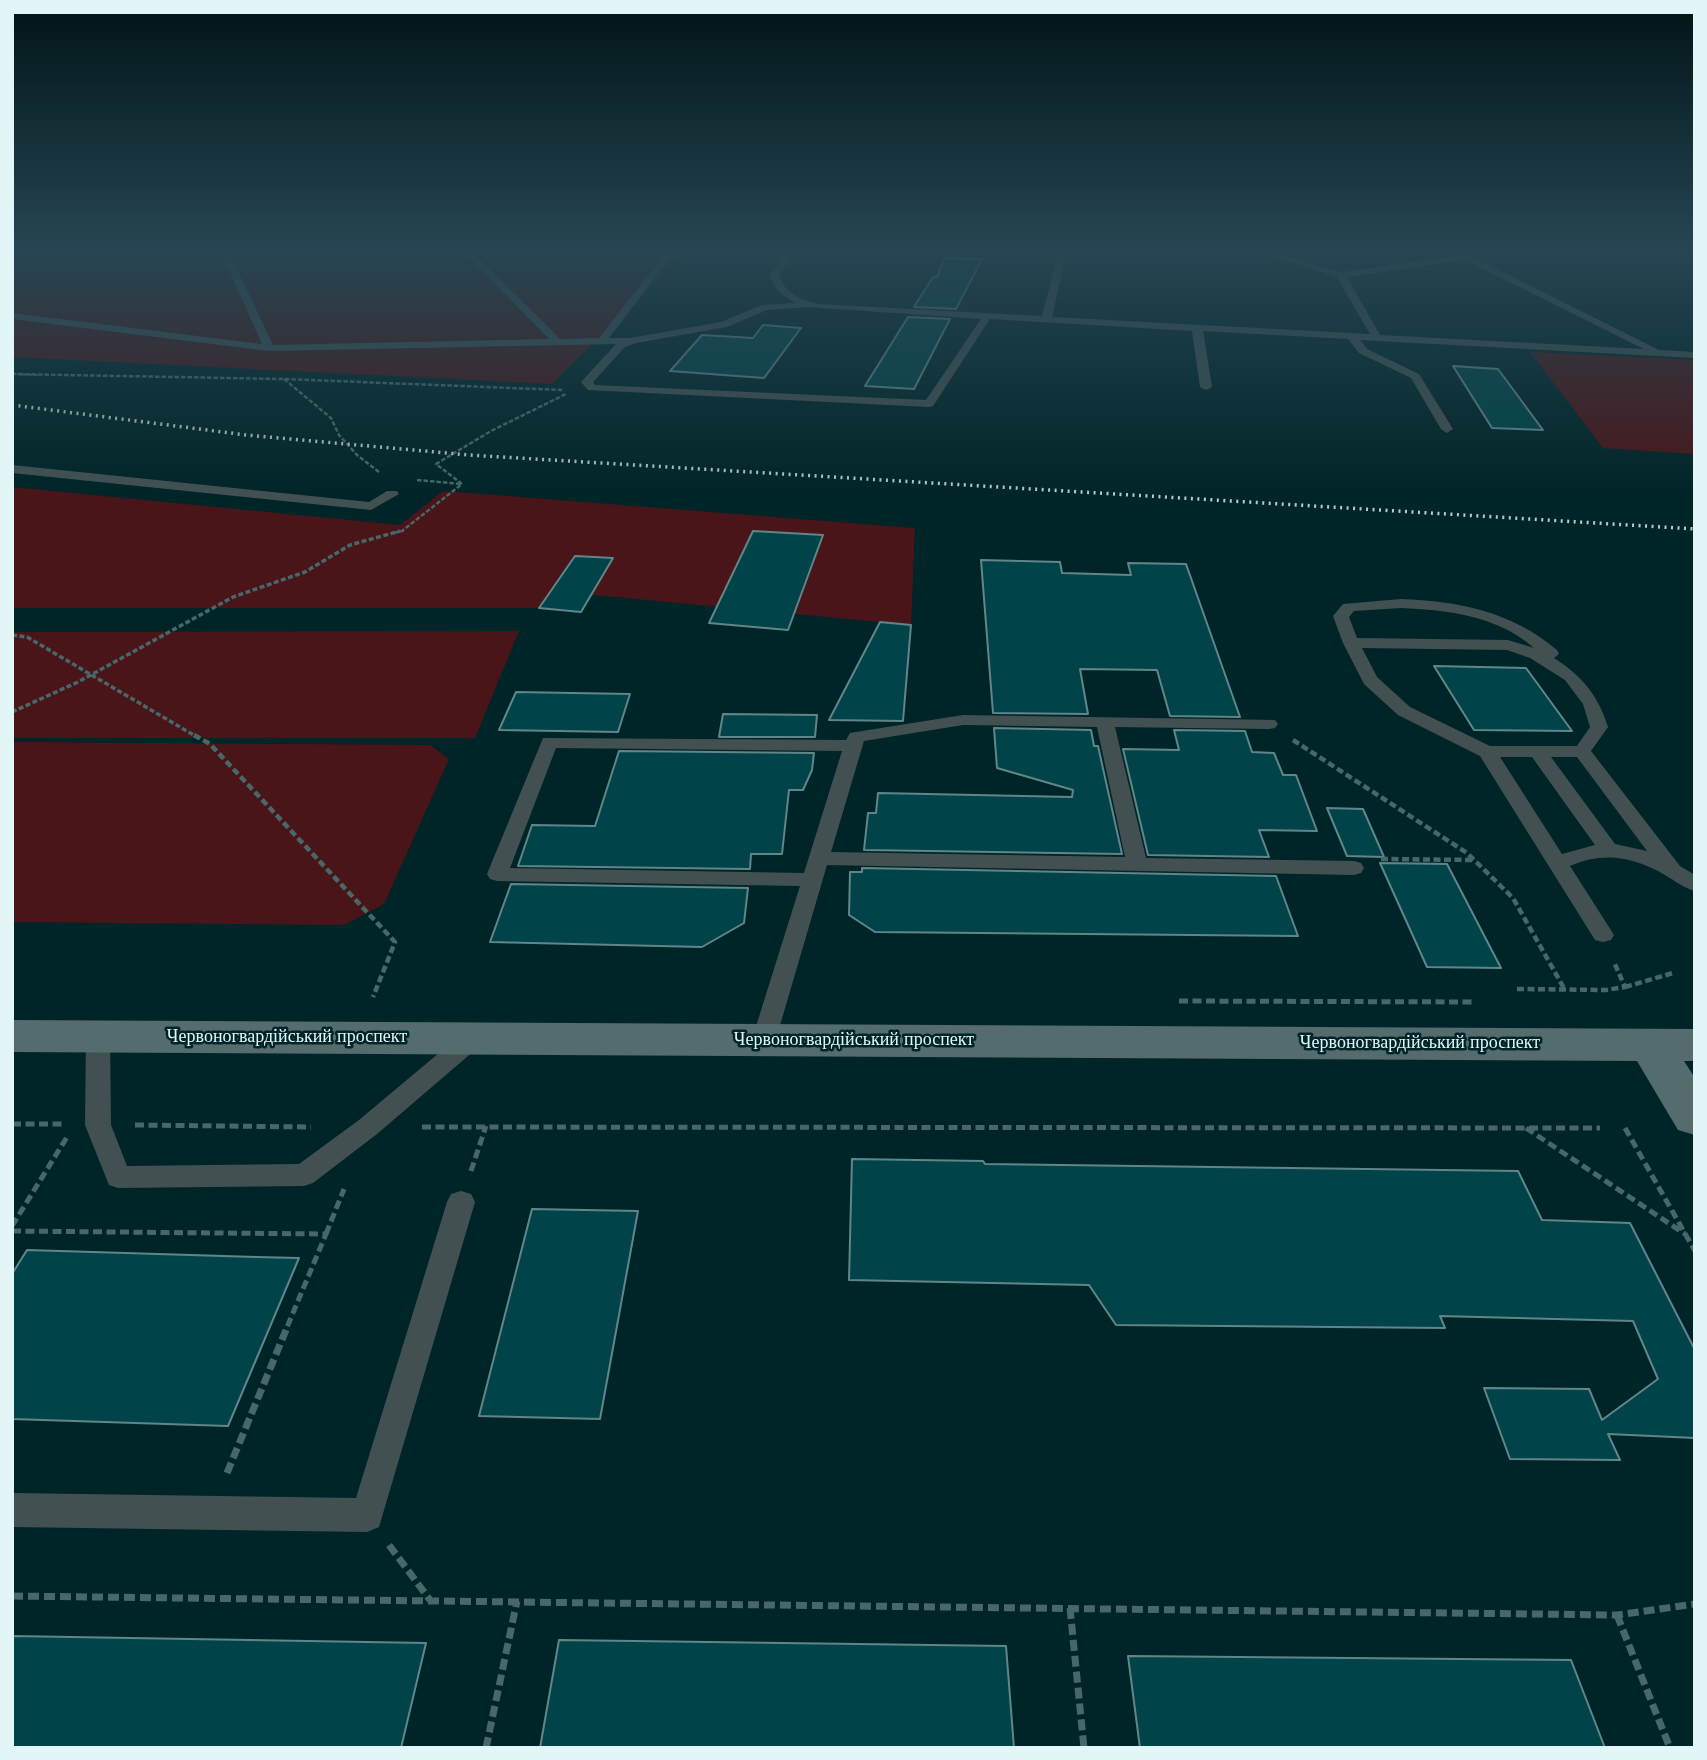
<!DOCTYPE html>
<meta charset="utf-8">
<style>
body{margin:0}
#map{position:relative;width:1707px;height:1760px;overflow:hidden;background:#002528;font-family:"Libre Baskerville",serif}
canvas{display:block}
.frame{position:absolute;inset:0;border:14px solid #e2f6f8;pointer-events:none}
</style>
<div id="map">
<canvas width="1707" height="1760"></canvas>
<div class="frame"></div>
</div>
<script>
const ctx = document.querySelector('canvas').getContext('2d');
ctx.lineJoin = 'round';
function fillPath(path, color) { ctx.fillStyle = color; ctx.fill(path, 'evenodd'); }
function strokePath(path, color, width, dash) { ctx.strokeStyle = color; ctx.lineWidth = width; ctx.lineCap = dash ? 'butt' : 'round'; ctx.setLineDash(dash || []); ctx.stroke(path); }
function drawText(font, color, halo, rows, align = 'center') {
  ctx.font = font + ' "Libre Baskerville",serif'; ctx.lineWidth = 5; ctx.setLineDash([]); ctx.textBaseline = 'middle'; ctx.strokeStyle = halo; ctx.fillStyle = color; for (const [text, x, y, turn = 0] of rows) {
    ctx.save(); ctx.translate(x, y); ctx.rotate((+turn || 0) * Math.PI / 180); ctx.textAlign = isNaN(turn) ? turn : align; if (halo) ctx.strokeText(text, 0, 0); ctx.fillText(text, 0, 0); ctx.restore();
  }
}
const green = new Path2D(`
 M 12,250 L 687,250 L 552,384 L 12,357 Z
 M 1530,352 L 1695,360 L 1695,454 L 1603,448 Z
 M 12,487 L 400,525 L 443,491 L 915,528 L 911,625 L 551,591 L 539,608 L 12,608 Z
 M 519,631 L 475,738 L 12,738 L 12,632 Z
 M 12,742 L 430,745 L 449,759 L 384,904 L 344,925 L 12,922 Z`);
const building = new Path2D(`
 M 944,258 L 982,259 L 956,309 L 914,307 L 933,277 L 937,277 Z
 M 908,317 L 950,319 L 914,389 L 865,386 Z
 M 763,325 L 801,328 L 764,378 L 670,371 L 702,335 L 753,338 Z
 M 1453,366 L 1498,369 L 1543,430 L 1492,428 Z
 M 753,531 L 823,535 L 788,630 L 709,623 Z
 M 575,556 L 613,558 L 581,612 L 539,608 Z
 M 981,560 L 1060,562 L 1062,573 L 1131,575 L 1128,563 L 1186,564 L 1240,717 L 1170,716 L 1157,670 L 1080,669 L 1088,714 L 993,713 Z
 M 880,622 L 911,625 L 903,721 L 829,720 Z
 M 1434,666 L 1526,668 L 1572,731 L 1474,730 Z
 M 516,692 L 630,694 L 618,732 L 499,730 Z
 M 723,714 L 817,715 L 815,737 L 719,737 Z
 M 994,728 L 1091,730 L 1094,746 L 1098,746 L 1122,854 L 864,850 L 868,813 L 876,813 L 878,793 L 1072,797 L 1073,790 L 997,768 Z
 M 1174,730 L 1245,731 L 1252,752 L 1274,753 L 1283,775 L 1296,775 L 1317,831 L 1259,830 L 1269,857 L 1148,855 L 1123,749 L 1179,750 Z
 M 619,751 L 814,753 L 812,770 L 803,790 L 789,790 L 782,854 L 751,854 L 750,869 L 518,866 L 532,825 L 595,826 Z
 M 1327,808 L 1363,809 L 1384,857 L 1347,856 Z
 M 1380,863 L 1447,864 L 1501,968 L 1427,967 Z
 M 862,868 L 1276,876 L 1298,936 L 875,932 L 849,915 L 850,872 L 862,872 Z
 M 511,884 L 748,888 L 744,923 L 702,947 L 490,942 Z
 M 852,1159 L 983,1161 L 985,1164 L 1518,1171 L 1542,1220 L 1630,1223 L 1695,1350 L 1695,1438 L 1608,1434 L 1620,1460 L 1510,1459 L 1484,1388 L 1589,1389 L 1602,1420 L 1658,1379 L 1633,1321 L 1440,1316 L 1445,1328 L 1116,1325 L 1089,1285 L 849,1280 Z
 M 532,1209 L 638,1211 L 600,1419 L 479,1416 Z
 M 27,1250 L 256,1257 L 299,1258 L 228,1426 L 12,1419 L 12,1274 Z
 M 12,1636 L 426,1643 L 401,1748 L 12,1748 Z
 M 559,1640 L 1006,1646 L 1014,1748 L 540,1748 Z
 M 1128,1656 L 1571,1660 L 1605,1748 L 1140,1748 Z`);
const pathFar5 = new Path2D(`
 M 12,374 L 40,375`);
const pathFar4 = new Path2D(`
 M 12,374 L 283,379 L 564,390
 M 284,379 L 331,418 L 339,435 L 357,455 L 379,472
 M 417,480 L 461,484
 M 394,533 L 402,531 L 462,484 L 436,464 L 491,431 L 566,394`);
const pathFar3 = new Path2D(`
 M 12,635 L 27,637 L 197,737
 M 12,712 L 78,682 L 233,597 L 305,572 L 350,545 L 400,531`);
const pathFar2 = new Path2D(`
 M 194,735 L 210,744 L 395,942 L 373,997
 M 1293,740 L 1467,853 L 1513,898 L 1565,990
 M 1381,859 L 1474,860
 M 1625,987 L 1673,973
 M 1517,989 L 1606,990 L 1625,987 L 1614,962`);
const pathFar1 = new Path2D(`
 M 1179,1001 L 1475,1002
 M 12,1124 L 63,1124
 M 135,1125 L 311,1127
 M 422,1127 L 1600,1128
 M 1526,1128 L 1685,1234
 M 1625,1128 L 1695,1251
 M 471,1171 L 486,1126
 M 12,1226 L 67,1137
 M 12,1231 L 326,1234 L 285,1332
 M 326,1234 L 344,1189`);
const path = new Path2D(`
 M 227,1473 L 286,1330
 M 389,1545 L 430,1600
 M 12,1596 L 1617,1615 L 1695,1604
 M 1070,1608 L 1084,1748
 M 1617,1615 L 1670,1748
 M 486,1748 L 517,1601`);
const service = new Path2D(`
 M 220,250 L 228,250 L 273,345 L 549,339 L 462,250 L 471,250 L 560,339 L 599,338 L 668,250 L 676,250 L 609,338 L 630,338 L 721,322 L 762,305 L 795,303 L 778,291 L 769,276 L 787,250 L 795,250 L 779,276 C 786,294 800,299 818,304 L 1042,316 L 1059,250 L 1067,250 L 1052,317 L 1370,334 L 1337,277 L 1249,250 L 1262,250 L 1341,272 L 1464,255 L 1479,250 L 1480,254 L 1473,257 L 1659,350 L 1695,352 L 1695,358 L 1360,340 L 1367,349 L 1419,374 L 1453,429 L 1447,433 L 1441,429 L 1411,378 L 1359,353 L 1348,339 L 1203,331 L 1212,387 L 1206,390 L 1200,387 L 1192,331 L 990,319 L 933,406 L 929,407 L 588,390 L 581,382 L 616,344 L 269,351 L 12,319 L 12,313 L 262,344 ZM 1465,260 L 1644,349 L 1380,335 L 1347,277 ZM 808,307 L 981,319 L 926,400 L 595,385 L 593,382 L 625,347 L 636,343 L 727,327 L 767,310 Z
 M 12,465 L 369,502 L 387,491 L 397,491 L 399,494 L 371,510 L 12,473 Z
 M 1401,599 C 1459,601 1512,612 1557,650 L 1559,654 L 1554,658 C 1582,676 1598,695 1608,727 L 1591,751 L 1680,866 L 1695,875 L 1695,891 C 1684,888 1675,881 1665,875 C 1635,857 1603,851 1570,866 L 1614,935 L 1611,940 L 1603,942 L 1595,940 L 1480,756 L 1398,715 L 1364,684 L 1343,643 L 1333,616 L 1343,604 ZM 1401,608 C 1448,610 1498,616 1534,648 L 1508,640 L 1357,638 L 1349,617 L 1354,611 ZM 1362,648 L 1507,650 L 1530,658 L 1565,680 L 1583,704 L 1590,727 L 1577,746 L 1490,746 L 1410,707 L 1377,677 ZM 1500,757 L 1532,757 L 1595,845 L 1562,854 ZM 1551,757 L 1577,757 L 1647,851 L 1615,844 Z
 M 963,715 L 1275,720 L 1278,724 L 1275,728 L 1269,729 L 1115,727 L 1146,858 L 1354,861 L 1361,863 L 1364,868 L 1361,873 L 1354,875 L 827,865 L 776,1039 L 773,1045 L 764,1048 L 755,1045 L 752,1039 L 800,886 L 497,881 L 490,879 L 487,874 L 543,738 L 846,740 L 850,733 L 856,732 ZM 963,725 L 1097,727 L 1125,857 L 831,852 L 864,741 ZM 556,748 L 842,751 L 804,873 L 510,868 Z
 M 98,1027 L 107,1030 L 110,1036 L 111,1125 L 127,1166 L 299,1164 L 359,1120 L 464,1032 L 473,1029 L 482,1032 L 485,1038 L 482,1044 L 377,1134 L 313,1183 L 304,1186 L 118,1188 L 109,1185 L 85,1125 L 86,1036 L 89,1030 Z
 M 461,1191 L 471,1194 L 475,1202 L 379,1527 L 367,1532 L 12,1527 L 12,1493 L 356,1498 L 447,1202 L 451,1194 Z`);
const secondary = new Path2D(`
 M 12,1020 L 1695,1029 L 1695,1061 L 1684,1061 L 1695,1078 L 1695,1135 L 1678,1130 L 1637,1061 L 12,1052 Z`);
const rail = new Path2D(`
 M 12,405 L 246,435 L 469,455 L 1695,529`);
const streetNames = [
 ["Червоногвардійський проспект",287,1037],
 ["Червоногвардійський проспект",854,1040],
 ["Червоногвардійський проспект",1420,1043]
];
fillPath(green, '#491518');
fillPath(building, '#004348');
strokePath(building, '#618689', 2);
strokePath(pathFar5, '#48676a', 2, [3.5, 2]);
strokePath(pathFar4, '#48676a', 2.5, [4.5, 2]);
strokePath(pathFar3, '#48676a', 3.5, [5, 2.5]);
strokePath(pathFar2, '#48676a', 4.5, [7, 3.5]);
strokePath(pathFar1, '#48676a', 5, [9, 4.5]);
strokePath(path, '#48676a', 7, [11, 5]);
fillPath(service, '#425052');
fillPath(secondary, '#556c6e');
strokePath(rail, '#b4cbcd', 3.5, [2, 4.5]);
const sky = ctx.createLinearGradient(0, 0, 0, 496);
sky.addColorStop(0, '#001416');
sky.addColorStop(0.5, '#264653');
sky.addColorStop(1, '#26465300');
ctx.fillStyle = sky;
ctx.fillRect(0, 0, 1707, 496);
drawText('18px', '#e2f6f8', '#002528', streetNames);
</script>
